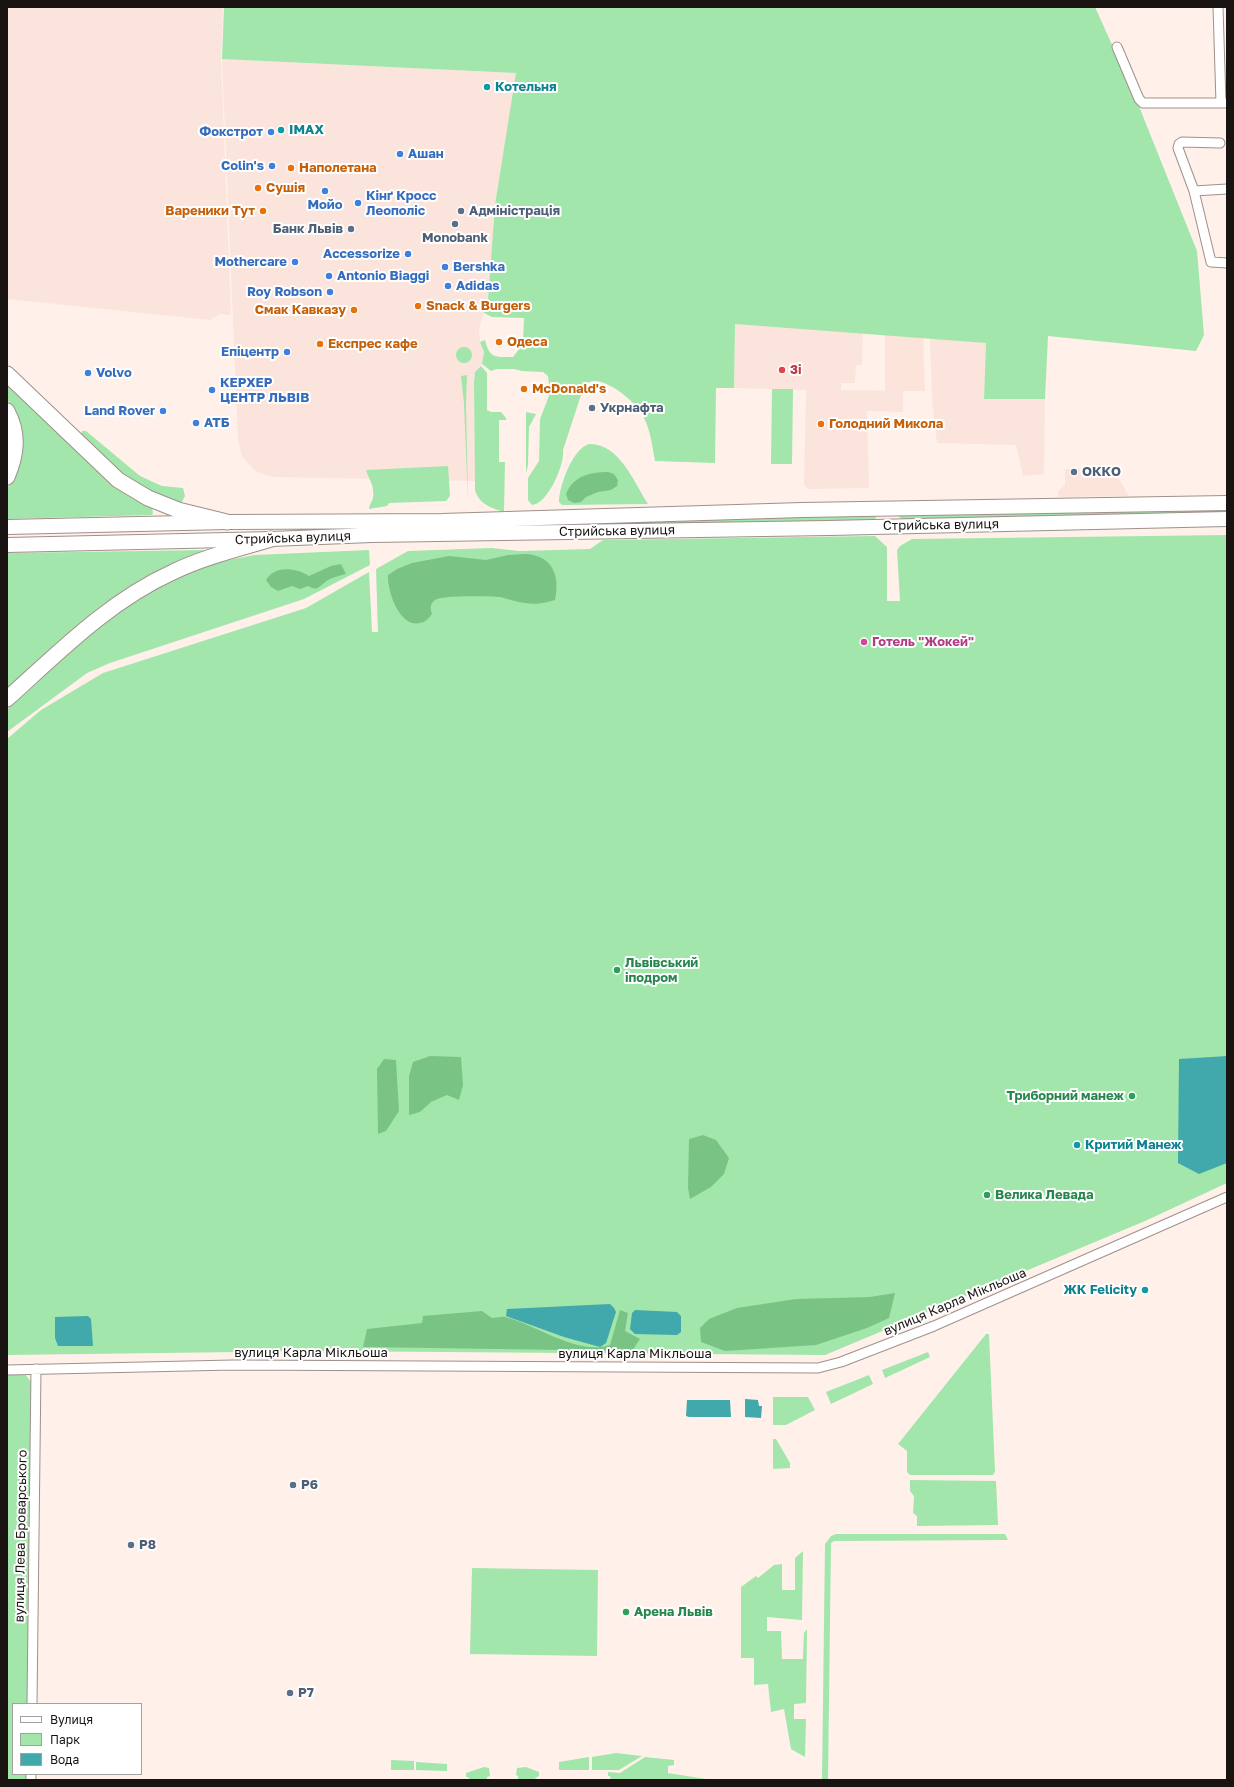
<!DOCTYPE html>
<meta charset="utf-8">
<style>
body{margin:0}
#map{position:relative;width:1234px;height:1787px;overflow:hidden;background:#fff0ea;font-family:"Golos Text",sans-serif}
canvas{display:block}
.frame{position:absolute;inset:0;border:8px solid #191412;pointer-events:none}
.legend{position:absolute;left:12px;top:1703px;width:130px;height:72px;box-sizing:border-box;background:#fff;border:1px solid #a3a1a0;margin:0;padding:5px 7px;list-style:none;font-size:12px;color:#191412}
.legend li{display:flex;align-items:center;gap:8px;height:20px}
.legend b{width:20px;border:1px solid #a3a1a0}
</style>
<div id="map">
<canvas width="1234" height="1787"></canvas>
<div class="frame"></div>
<ul class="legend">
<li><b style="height:5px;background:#fff"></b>Вулиця</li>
<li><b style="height:11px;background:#a2e6ab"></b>Парк</li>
<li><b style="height:11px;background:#41a8ab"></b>Вода</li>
</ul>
</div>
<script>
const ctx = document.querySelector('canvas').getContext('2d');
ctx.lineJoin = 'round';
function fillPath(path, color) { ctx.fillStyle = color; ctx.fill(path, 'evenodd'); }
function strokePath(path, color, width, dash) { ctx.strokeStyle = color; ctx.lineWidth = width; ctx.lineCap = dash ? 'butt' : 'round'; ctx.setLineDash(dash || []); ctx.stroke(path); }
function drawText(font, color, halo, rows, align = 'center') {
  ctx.font = font + ' "Golos Text",sans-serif'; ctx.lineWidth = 4; ctx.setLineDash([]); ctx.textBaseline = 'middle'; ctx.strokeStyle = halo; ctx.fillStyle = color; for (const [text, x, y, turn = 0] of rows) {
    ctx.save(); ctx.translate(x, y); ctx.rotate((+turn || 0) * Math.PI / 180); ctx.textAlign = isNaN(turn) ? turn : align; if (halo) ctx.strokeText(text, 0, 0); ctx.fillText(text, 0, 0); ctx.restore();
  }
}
const built = new Path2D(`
 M 7,7 L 223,7 L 221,59 L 231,315 L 220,314 L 210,320 L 7,299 Z
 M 222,59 L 517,73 L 495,205 L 488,300 L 479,328 L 480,342 L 484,348 L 484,358 L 481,366 L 474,376 L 474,382 L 475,481 L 274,477 L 259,473 L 252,468 L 242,456 L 238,440 Z
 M 735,323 L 863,333 L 862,365 L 856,365 L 855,383 L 841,383 L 841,390 L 903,391 L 903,412 L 867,411 L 869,488 L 808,489 L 804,485 L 806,390 L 734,388 Z
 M 930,338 L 986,343 L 984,399 L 1045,399 L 1044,474 L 1023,476 L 1016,445 L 937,443 L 932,399 Z`);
const industrial = new Path2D(`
 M 885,334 L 923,337 L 925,391 L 885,391 Z
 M 1113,468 L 1129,496 L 1058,497 L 1058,491 L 1065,485 L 1065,469 Z`);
const green = new Path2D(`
 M 224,7 L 1095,7 L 1132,89 L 1197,251 L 1204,335 L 1196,351 L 1048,336 L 1045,399 L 984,399 L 986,343 L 735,324 L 734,388 L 716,388 L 715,463 L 655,461 C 652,445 650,425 640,411 C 632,399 593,366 583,389 L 563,450 C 565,464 548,504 532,505 L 528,500 L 528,478 L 539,461 L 540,419 L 550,393 L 548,376 L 543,372 L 522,371 L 514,369 L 497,369 L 491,371 L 482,364 L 484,352 L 480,342 L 485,340 C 490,359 495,357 513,357 L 523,344 L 524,318 L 492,317 L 484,313 L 488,300 L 495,205 L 516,73 L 222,59 Z
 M456 355a8 8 0 1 1 16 0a8 8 0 1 1-16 0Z
 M 481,366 L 487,373 L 487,410 L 491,412 L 501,412 L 506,418 L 506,420 L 499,420 L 499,462 L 505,462 L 504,512 C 491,508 479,504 475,490 L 474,382 L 475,372 Z
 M 467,375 L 466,403 L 468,501 L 464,403 L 461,376 Z
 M 7,381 L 152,508 L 153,513 L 152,515 L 7,519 L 7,488 L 13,481 L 21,461 L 23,442 L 19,420 L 7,399 Z
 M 772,389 L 793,389 L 792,464 L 771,464 Z
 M 526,412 L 536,414 L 529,427 L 528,465 L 526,473 Z
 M 82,431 L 86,431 L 140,476 L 162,486 L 183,488 L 185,496 L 180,505 L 148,493 L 80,439 Z
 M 589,444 C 619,443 634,482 648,504 L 562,505 L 559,502 C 559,487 572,449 589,444 Z
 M 448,466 L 450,496 L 446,501 L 389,503 L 387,506 L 369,509 C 369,505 372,502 373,498 C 375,486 369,480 366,470 Z
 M 1227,508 L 1227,514 L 902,519 L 898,516 L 902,513 Z
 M 866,515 L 875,516 L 876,518 L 873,520 L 490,528 L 490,523 Z
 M 1227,535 L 1227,1183 L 1145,1221 L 825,1355 L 317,1351 L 7,1355 L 7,739 L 41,710 L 103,673 L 306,608 L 369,572 L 372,632 L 378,632 L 376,569 L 408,551 L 492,548 L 519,551 L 590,549 L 603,540 L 875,536 L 887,547 L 887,601 L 900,601 L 897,550 L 900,546 L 912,539 Z
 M 207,550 C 188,557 169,564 151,574 C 96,602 52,650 7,691 L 8,638 L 7,553 Z
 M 369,550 L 370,565 L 304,599 L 110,663 L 87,673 L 7,732 L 7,709 L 105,621 L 144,592 L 204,565 L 254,555 Z
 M 986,1334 L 989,1334 L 995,1472 L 993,1475 L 910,1475 L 907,1472 L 907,1451 L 898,1444 Z
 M 928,1352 L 930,1357 L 885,1378 L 882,1370 Z
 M 7,1374 L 25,1374 L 32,1383 L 28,1704 L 13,1704 L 13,1774 L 27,1774 L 27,1780 L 7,1780 Z
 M 869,1375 L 873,1384 L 831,1404 L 826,1392 Z
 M 773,1397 L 808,1397 L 815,1410 L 786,1425 L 773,1425 Z
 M 773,1439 L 776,1439 L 790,1463 L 790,1468 L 773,1469 Z
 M 910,1480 L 996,1481 L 998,1525 L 917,1526 L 917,1516 L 913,1513 L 914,1496 L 910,1491 Z
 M 836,1534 L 1005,1534 L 1008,1540 L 834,1541 L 831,1543 L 828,1780 L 822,1780 L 825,1544 L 831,1536 Z
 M 803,1551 L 802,1620 L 767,1617 L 767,1631 L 781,1631 L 782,1659 L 803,1659 L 804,1633 L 807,1629 L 806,1703 L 794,1704 L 794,1719 L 806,1719 L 805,1757 L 791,1749 L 784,1709 L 771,1712 L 768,1684 L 754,1685 L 754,1658 L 741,1658 L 741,1587 L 756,1576 L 758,1578 L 774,1565 L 782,1564 L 782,1590 L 795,1590 L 795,1558 Z
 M 472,1568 L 598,1570 L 597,1656 L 470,1654 Z
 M 616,1753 L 642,1756 L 619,1770 L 592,1770 L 592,1757 Z
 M 589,1757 L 589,1770 L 559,1770 L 559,1762 Z
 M 645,1757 L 674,1760 L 674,1765 L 668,1766 L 668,1773 L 712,1780 L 611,1780 L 610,1776 L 608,1776 L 608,1772 L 620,1773 Z
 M 391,1760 L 414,1761 L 414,1770 L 391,1770 Z
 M 416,1762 L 447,1764 L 447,1771 L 416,1770 Z
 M 484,1767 L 489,1768 L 490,1776 L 487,1777 L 487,1780 L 470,1780 L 468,1777 L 466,1777 L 466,1773 Z
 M 526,1767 L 539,1772 L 539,1776 L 535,1778 L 537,1780 L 518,1780 L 518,1776 L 516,1775 L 517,1768 Z`);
const forest = new Path2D(`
 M 608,472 L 614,474 L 618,480 L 617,486 L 611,490 L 598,492 L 586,497 L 581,502 L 574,503 L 568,500 L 566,494 C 573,476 590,472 608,472 Z
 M 508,555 C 516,555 526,553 533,555 C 556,560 559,580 555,600 C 545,603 536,605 525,603 C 517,602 509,599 500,597 C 490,596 442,595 435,600 C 430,604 430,608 432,614 C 428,619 426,622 420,623 C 399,628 387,590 388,575 L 397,569 L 412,563 L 449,556 L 486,560 Z
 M 341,564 L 346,574 C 341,575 335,577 330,579 C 321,583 319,593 308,586 L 300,589 L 292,586 L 278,591 L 271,587 L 266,580 C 275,565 296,568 309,576 L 331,566 Z
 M 430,1056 L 461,1057 L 463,1085 L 459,1100 L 447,1095 L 431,1102 L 420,1112 L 409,1115 L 409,1076 L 413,1062 Z
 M 384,1059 L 396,1060 L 399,1111 L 386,1131 L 378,1134 L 377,1069 Z
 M 703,1135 L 716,1140 L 729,1158 L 724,1174 L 711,1187 L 690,1199 L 688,1188 L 689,1139 Z
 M 895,1293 L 889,1318 L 867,1328 L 816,1345 L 725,1351 L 701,1342 L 700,1328 L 709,1319 L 737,1308 L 796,1299 L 870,1297 Z
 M 620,1310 L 628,1313 L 625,1331 L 640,1339 L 632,1351 L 363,1347 L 367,1329 L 422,1323 L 423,1316 L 482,1311 L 492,1318 C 496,1318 501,1316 505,1317 C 535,1324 578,1356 610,1345 Z`);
const water = new Path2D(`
 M 1227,1056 L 1227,1163 L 1199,1174 L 1178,1163 L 1179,1059 Z
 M 610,1304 L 614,1308 L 616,1312 L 606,1343 L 600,1347 L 564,1337 L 506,1316 L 507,1309 Z
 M 635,1310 L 677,1312 L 681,1316 L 681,1332 L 677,1335 L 635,1334 L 630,1329 L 632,1313 Z
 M 88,1316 L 91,1319 L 93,1346 L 58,1346 L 55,1338 L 55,1317 Z
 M 745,1399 L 758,1400 L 759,1406 L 762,1406 L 761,1418 L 745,1417 Z
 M 687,1400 L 730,1400 L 731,1417 L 689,1417 L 686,1416 Z`);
const minor = new Path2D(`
 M 1218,7 L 1221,103
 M 1117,47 L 1139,99 L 1143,103 L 1227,103
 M 1220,143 L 1182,142 L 1179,144 L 1178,148 L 1194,191 L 1211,262 L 1227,263
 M 1194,191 L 1227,189
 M 7,1370 L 233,1365 L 818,1368 L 841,1362 L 934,1326 L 1227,1197
 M 32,1704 L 36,1369
 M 31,1780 L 31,1774`);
const primary = new Path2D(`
 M 7,527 L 227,522 L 442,521 L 802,510 L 1227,503
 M 7,545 L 271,539 L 372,535 L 829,528 L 1227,519`);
const trunk = new Path2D(`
 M 7,374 L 118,480 L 148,498 L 178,510 L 227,522
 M 7,411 C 19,433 17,454 7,477
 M 7,699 C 59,652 109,601 173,572 C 204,557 238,549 271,539`);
const markers = [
 [487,87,4,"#0f9aa8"],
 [281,130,4,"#0f9aa8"],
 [271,132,4,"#3f7fe0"],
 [400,154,4,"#3f7fe0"],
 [272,166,4,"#3f7fe0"],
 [291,168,4,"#e8710a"],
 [258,188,4,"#e8710a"],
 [325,191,4,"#3f7fe0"],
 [358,203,4,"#3f7fe0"],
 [263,211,4,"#e8710a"],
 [461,211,4,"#5c6f8a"],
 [455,224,4,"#5c6f8a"],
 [351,229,4,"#5c6f8a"],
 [408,254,4,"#3f7fe0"],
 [295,262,4,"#3f7fe0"],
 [445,267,4,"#3f7fe0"],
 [329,276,4,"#3f7fe0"],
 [448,286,4,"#3f7fe0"],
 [330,292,4,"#3f7fe0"],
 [418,306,4,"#e8710a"],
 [354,310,4,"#e8710a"],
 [499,342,4,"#e8710a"],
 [320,344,4,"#e8710a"],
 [287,352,4,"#3f7fe0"],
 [782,370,4,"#e0444e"],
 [88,373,4,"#3f7fe0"],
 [524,389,4,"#e8710a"],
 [212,390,4,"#3f7fe0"],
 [592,408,4,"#5c6f8a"],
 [163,411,4,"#3f7fe0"],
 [196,423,4,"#3f7fe0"],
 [821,424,4,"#e8710a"],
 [1074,472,4,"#5c6f8a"],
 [864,642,4,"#d1479c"],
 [617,970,4,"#2e9e5b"],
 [1132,1096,4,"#2e9e5b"],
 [1077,1145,4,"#0f9aa8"],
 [987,1195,4,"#2e9e5b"],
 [1145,1290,4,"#0f9aa8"],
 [293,1485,4,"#5c6f8a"],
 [131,1545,4,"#5c6f8a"],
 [626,1612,4,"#2e9e5b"],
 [290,1693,4,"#5c6f8a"]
];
const cultureNames = [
 ["Котельня",495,87],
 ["IMAX",289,130],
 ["Критий Манеж",1085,1145],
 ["ЖК Felicity",1137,1290,"right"]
];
const shopNames = [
 ["Фокстрот",263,132,"right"],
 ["Ашан",408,154],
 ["Colin's",264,166,"right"],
 ["Кінґ Кросс",366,196],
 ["Леополіс",366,211],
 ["Мойо",325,205,"center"],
 ["Accessorize",400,254,"right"],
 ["Mothercare",287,262,"right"],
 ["Bershka",453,267],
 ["Antonio Biaggi",337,276],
 ["Adidas",456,286],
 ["Roy Robson",322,292,"right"],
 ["Епіцентр",279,352,"right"],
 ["Volvo",96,373],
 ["КЕРХЕР",220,383],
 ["ЦЕНТР ЛЬВІВ",220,398],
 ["Land Rover",155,411,"right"],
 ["АТБ",204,423]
];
const foodNames = [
 ["Наполетана",299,168],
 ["Сушія",266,188],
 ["Вареники Тут",255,211,"right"],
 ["Snack & Burgers",426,306],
 ["Смак Кавказу",346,310,"right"],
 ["Одеса",507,342],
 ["Експрес кафе",328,344],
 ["McDonald's",532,389],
 ["Голодний Микола",829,424]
];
const serviceNames = [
 ["Адміністрація",469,211],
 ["Банк Львів",343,229,"right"],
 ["Monobank",455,238,"center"],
 ["Укрнафта",600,408],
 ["ОККО",1082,472],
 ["P6",301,1485],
 ["P8",139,1545],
 ["P7",298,1693]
];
const healthNames = [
 ["3і",790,370]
];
const streetNames = [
 ["Стрийська вулиця",941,525,-1],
 ["Стрийська вулиця",617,531,-1],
 ["Стрийська вулиця",293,538,-2],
 ["вулиця Карла Мікльоша",955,1302,-23],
 ["вулиця Карла Мікльоша",311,1353],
 ["вулиця Карла Мікльоша",635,1354],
 ["вулиця Лева Броварського",21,1536,-89]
];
const hotelNames = [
 ["Готель \"Жокей\"",872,642]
];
const leisureNames = [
 ["Львівський",625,963],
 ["іподром",625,978],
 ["Триборний манеж",1124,1096,"right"],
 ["Велика Левада",995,1195],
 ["Арена Львів",634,1612]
];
fillPath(built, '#fbe4db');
fillPath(industrial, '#fce4da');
fillPath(green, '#a2e6ab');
fillPath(forest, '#79c485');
fillPath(water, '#41a8ab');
strokePath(minor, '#9e908b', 11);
strokePath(primary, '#9e908b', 16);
strokePath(trunk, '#9e908b', 17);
strokePath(minor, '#fff', 9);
strokePath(primary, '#fff', 14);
strokePath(trunk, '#fff', 15);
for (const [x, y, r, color] of markers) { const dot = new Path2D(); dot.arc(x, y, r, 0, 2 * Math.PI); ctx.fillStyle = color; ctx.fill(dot); strokePath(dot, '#fff', 1.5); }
drawText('bold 13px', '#0d838f', '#fff', cultureNames, 'left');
drawText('bold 13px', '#366cbe', '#fff', shopNames, 'left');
drawText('bold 13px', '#c56008', '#fff', foodNames, 'left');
drawText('bold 13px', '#4e5e75', '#fff', serviceNames, 'left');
drawText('bold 13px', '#be3a42', '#fff', healthNames, 'left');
drawText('13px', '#191412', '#fff', streetNames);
drawText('bold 13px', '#b23c85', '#fff', hotelNames, 'left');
drawText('bold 13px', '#27864d', '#fff', leisureNames, 'left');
</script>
